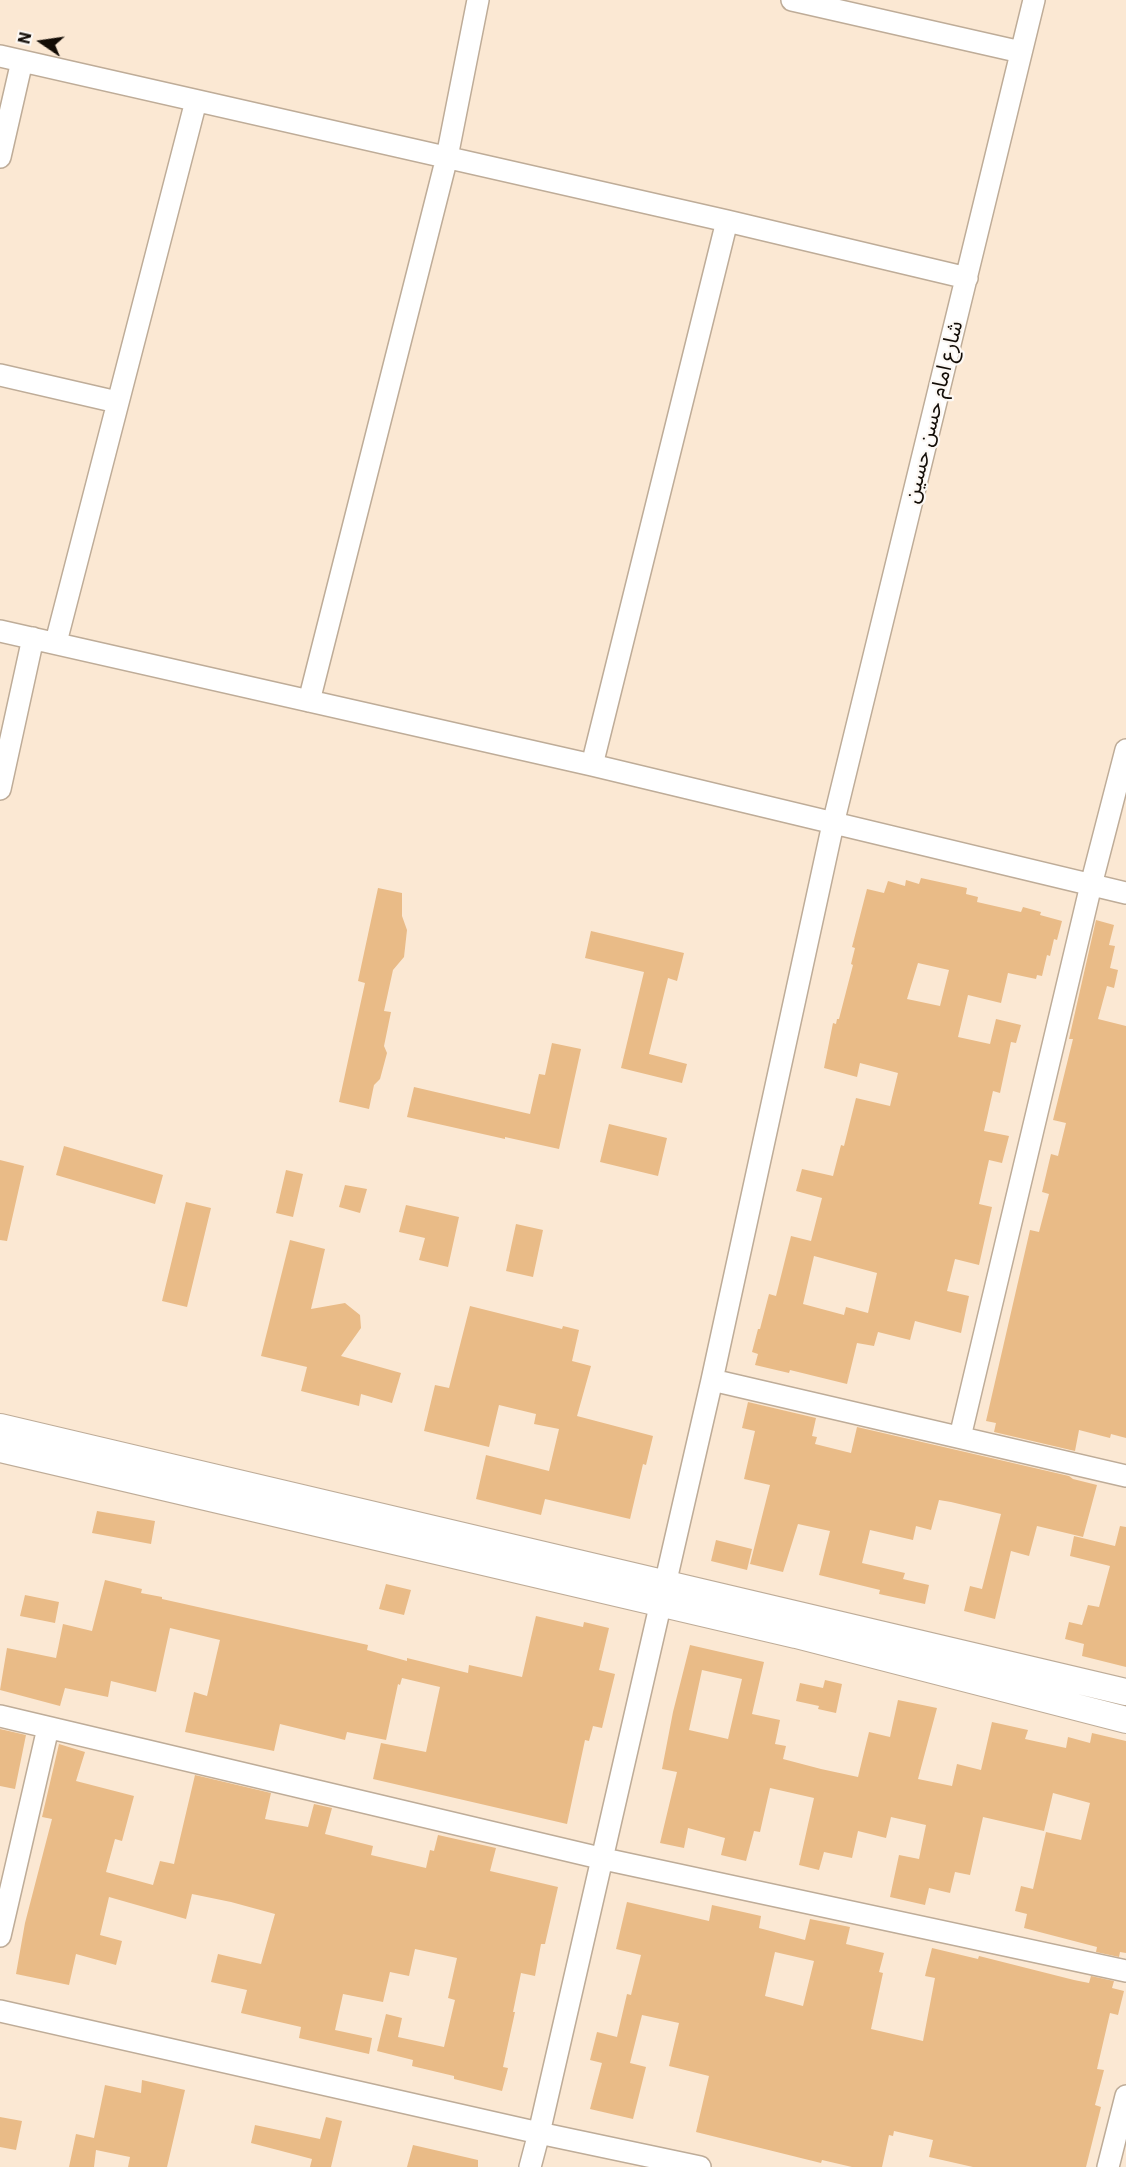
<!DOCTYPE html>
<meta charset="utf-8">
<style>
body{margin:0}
#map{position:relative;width:1126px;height:2167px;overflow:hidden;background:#fbe8d3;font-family:"IBM Plex Sans",sans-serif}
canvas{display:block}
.north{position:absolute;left:12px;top:12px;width:60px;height:60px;-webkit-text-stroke:4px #fcf8f4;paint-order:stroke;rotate:283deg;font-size:16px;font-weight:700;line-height:24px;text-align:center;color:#120c06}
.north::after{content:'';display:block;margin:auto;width:21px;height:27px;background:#120c06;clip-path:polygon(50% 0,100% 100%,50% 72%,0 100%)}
</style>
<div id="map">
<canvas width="1126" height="2167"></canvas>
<div class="north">N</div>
</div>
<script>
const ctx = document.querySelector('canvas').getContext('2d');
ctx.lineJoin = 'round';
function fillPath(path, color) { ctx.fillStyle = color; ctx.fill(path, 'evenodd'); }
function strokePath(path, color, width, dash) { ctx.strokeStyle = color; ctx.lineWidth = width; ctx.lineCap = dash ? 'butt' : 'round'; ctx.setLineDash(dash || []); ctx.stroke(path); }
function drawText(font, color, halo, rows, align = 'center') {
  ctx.font = font + ' "IBM Plex Sans","Noto Sans Arabic",sans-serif'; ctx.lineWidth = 4.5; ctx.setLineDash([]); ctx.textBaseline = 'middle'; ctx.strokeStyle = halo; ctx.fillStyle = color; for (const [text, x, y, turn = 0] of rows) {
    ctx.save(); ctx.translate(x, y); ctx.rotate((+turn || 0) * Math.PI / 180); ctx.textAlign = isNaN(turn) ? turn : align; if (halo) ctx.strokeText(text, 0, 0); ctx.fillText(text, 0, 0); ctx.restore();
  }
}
const building = new Path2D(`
 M 921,878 L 967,888 L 966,894 L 978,897 L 977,902 L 1021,912 L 1023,907 L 1041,912 L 1040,915 L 1062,921 L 1057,940 L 1054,939 L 1050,956 L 1047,955 L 1042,976 L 1037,975 L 1036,979 L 1008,973 L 1001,1003 L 968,995 L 958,1037 L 990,1044 L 996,1019 L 1021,1025 L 1016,1043 L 1011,1042 L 1000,1093 L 993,1091 L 984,1131 L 1009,1136 L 1002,1163 L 989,1160 L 979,1204 L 992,1207 L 979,1265 L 955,1259 L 947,1291 L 969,1296 L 961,1333 L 915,1321 L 910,1340 L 878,1332 L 874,1346 L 857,1343 L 847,1384 L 790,1370 L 789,1373 L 755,1365 L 758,1354 L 752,1352 L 758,1329 L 760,1329 L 769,1294 L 776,1296 L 791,1236 L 811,1241 L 822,1198 L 796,1191 L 802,1169 L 833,1176 L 841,1145 L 844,1146 L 856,1098 L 890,1106 L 898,1073 L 860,1063 L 857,1077 L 824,1068 L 833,1023 L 836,1024 L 837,1019 L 839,1019 L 853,965 L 851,964 L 855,948 L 852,947 L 867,889 L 884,893 L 888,881 L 905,886 L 906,880 L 919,884 ZM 918,963 L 949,970 L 940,1006 L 907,999 ZM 814,1256 L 877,1273 L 868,1313 L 846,1307 L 844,1315 L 803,1304 Z
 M 378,888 L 402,893 L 402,916 L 407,930 L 404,957 L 393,970 L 384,1011 L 391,1012 L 384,1046 L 387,1053 L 380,1079 L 374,1085 L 369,1109 L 339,1102 L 365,983 L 358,981 Z
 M 1096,920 L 1114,925 L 1109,945 L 1115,946 L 1110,968 L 1118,970 L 1114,988 L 1107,986 L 1098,1019 L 1126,1026 L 1126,1438 L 1111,1434 L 1110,1438 L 1079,1430 L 1075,1451 L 994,1432 L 996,1423 L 986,1421 L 1030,1230 L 1039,1232 L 1049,1194 L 1042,1192 L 1051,1154 L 1058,1156 L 1066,1123 L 1053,1120 L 1073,1039 L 1069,1039 Z
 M 591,931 L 684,953 L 677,981 L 668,978 L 649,1054 L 687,1064 L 682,1083 L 621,1068 L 644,972 L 585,958 Z
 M 552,1043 L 581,1049 L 559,1149 L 505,1137 L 505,1139 L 407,1117 L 414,1087 L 530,1114 L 539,1074 L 545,1075 Z
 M 609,1124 L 667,1138 L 658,1176 L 600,1162 Z
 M 64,1146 L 163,1175 L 155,1204 L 56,1175 Z
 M 0,1160 L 24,1166 L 7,1241 L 0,1240 Z
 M 286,1170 L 303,1174 L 293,1217 L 276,1213 Z
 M 345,1185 L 367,1189 L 360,1213 L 339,1207 Z
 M 186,1202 L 211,1208 L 187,1307 L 162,1301 Z
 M 406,1205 L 459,1217 L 448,1267 L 419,1260 L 425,1238 L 399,1232 Z
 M 516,1224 L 543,1230 L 533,1277 L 506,1271 Z
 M 290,1240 L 325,1249 L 311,1309 L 345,1303 L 360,1315 L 361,1328 L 341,1356 L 401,1373 L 392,1403 L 361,1394 L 359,1406 L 301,1391 L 307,1367 L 261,1356 Z
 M 470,1306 L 562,1329 L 563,1326 L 579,1330 L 572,1361 L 591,1366 L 577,1416 L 653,1436 L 646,1465 L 643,1464 L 630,1519 L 545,1499 L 541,1515 L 476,1499 L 486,1455 L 549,1471 L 559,1429 L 534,1424 L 536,1414 L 499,1405 L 489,1447 L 424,1431 L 435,1385 L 449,1388 Z
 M 748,1402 L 816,1418 L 812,1436 L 817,1437 L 815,1444 L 851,1453 L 857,1427 L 1069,1476 L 1073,1479 L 1097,1485 L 1083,1537 L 1037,1526 L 1029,1556 L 1011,1551 L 995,1619 L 964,1611 L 970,1586 L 982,1589 L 1001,1514 L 951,1502 L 939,1500 L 931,1530 L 916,1526 L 913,1540 L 870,1530 L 862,1563 L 905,1573 L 903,1579 L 929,1585 L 925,1604 L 879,1594 L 880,1590 L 819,1575 L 830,1531 L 798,1524 L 783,1572 L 750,1564 L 770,1485 L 744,1479 L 755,1431 L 742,1428 Z
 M 97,1511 L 155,1521 L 151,1544 L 92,1533 Z
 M 1120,1526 L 1126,1527 L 1126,1667 L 1082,1656 L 1084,1644 L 1065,1639 L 1069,1622 L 1082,1625 L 1088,1605 L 1099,1607 L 1110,1566 L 1070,1556 L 1074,1536 L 1115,1546 Z
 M 716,1540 L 752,1549 L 747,1570 L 711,1561 Z
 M 105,1580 L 142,1589 L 141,1593 L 162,1597 L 162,1599 L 368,1645 L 367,1650 L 407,1661 L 407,1658 L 468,1673 L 469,1665 L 522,1677 L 536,1616 L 583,1627 L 584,1622 L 609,1628 L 599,1670 L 615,1674 L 602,1728 L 593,1726 L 589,1741 L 585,1740 L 567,1824 L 373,1779 L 381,1743 L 426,1752 L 440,1687 L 402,1678 L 400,1685 L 398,1684 L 386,1740 L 347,1732 L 345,1740 L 280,1724 L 274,1751 L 185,1732 L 194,1692 L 207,1696 L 220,1640 L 170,1628 L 156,1692 L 111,1681 L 108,1697 L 65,1688 L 60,1706 L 0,1690 L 7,1648 L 56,1658 L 63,1624 L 92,1631 Z
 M 386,1584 L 411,1590 L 404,1615 L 379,1609 Z
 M 25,1595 L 59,1602 L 55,1623 L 20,1616 Z
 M 690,1645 L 764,1662 L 752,1714 L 780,1720 L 775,1744 L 786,1746 L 783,1759 L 821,1769 L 858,1777 L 869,1732 L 890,1737 L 898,1700 L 937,1708 L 918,1779 L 952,1786 L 957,1764 L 981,1770 L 992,1722 L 1028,1730 L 1025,1739 L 1066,1748 L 1068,1737 L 1090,1743 L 1092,1733 L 1126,1741 L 1126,1953 L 1120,1952 L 1119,1957 L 1096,1952 L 1097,1947 L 1024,1928 L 1027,1914 L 1015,1911 L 1021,1886 L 1033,1889 L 1046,1832 L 1081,1840 L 1090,1803 L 1053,1793 L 1044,1831 L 983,1817 L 970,1875 L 955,1872 L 950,1893 L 929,1888 L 925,1905 L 890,1897 L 899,1855 L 919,1859 L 926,1825 L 891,1817 L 886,1838 L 858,1831 L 852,1858 L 824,1852 L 819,1870 L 799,1865 L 814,1798 L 770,1788 L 760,1832 L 754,1831 L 746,1861 L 721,1855 L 725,1838 L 688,1828 L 684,1848 L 660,1843 L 677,1772 L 662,1769 L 673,1712 ZM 702,1670 L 742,1679 L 728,1739 L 689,1730 Z
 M 825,1680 L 842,1684 L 836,1713 L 818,1709 L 819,1706 L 796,1701 L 800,1683 L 823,1688 Z
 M 0,1729 L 26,1735 L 15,1789 L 0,1786 Z
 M 59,1744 L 85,1752 L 76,1781 L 134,1796 L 122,1841 L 115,1839 L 106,1872 L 153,1885 L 160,1861 L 174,1864 L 195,1775 L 271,1793 L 265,1819 L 308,1827 L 314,1804 L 332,1808 L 325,1834 L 373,1846 L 371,1855 L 426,1868 L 430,1850 L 434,1851 L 438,1835 L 496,1848 L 490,1871 L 558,1887 L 545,1944 L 541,1944 L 535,1976 L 521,1973 L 513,2012 L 515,2012 L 503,2067 L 508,2068 L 502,2091 L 454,2079 L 454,2076 L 412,2066 L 413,2060 L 377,2051 L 386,2014 L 402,2018 L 398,2037 L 444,2047 L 455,2000 L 448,1998 L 457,1958 L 415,1949 L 409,1976 L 390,1972 L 383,2002 L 343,1994 L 335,2030 L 372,2038 L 369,2054 L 303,2039 L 299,2038 L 301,2027 L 241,2013 L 247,1990 L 211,1982 L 218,1954 L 261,1964 L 275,1914 L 231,1902 L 192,1894 L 186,1919 L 109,1897 L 100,1935 L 122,1941 L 116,1965 L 76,1954 L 69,1985 L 16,1974 L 25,1923 L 52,1819 L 42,1817 Z
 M 627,1902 L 709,1921 L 712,1905 L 761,1916 L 759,1928 L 805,1940 L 810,1919 L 850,1927 L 846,1944 L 884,1953 L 879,1972 L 883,1973 L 871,2029 L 923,2041 L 935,1978 L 925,1976 L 932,1948 L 978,1959 L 979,1956 L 1074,1980 L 1089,1983 L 1091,1976 L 1114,1981 L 1112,1988 L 1124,1991 L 1118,2015 L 1110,2013 L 1097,2069 L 1104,2070 L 1095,2105 L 1101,2107 L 1086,2167 L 973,2167 L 929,2157 L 933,2140 L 894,2131 L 893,2136 L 889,2135 L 882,2167 L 852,2167 L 822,2160 L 821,2163 L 696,2132 L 709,2076 L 669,2066 L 679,2023 L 642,2015 L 630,2063 L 646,2067 L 633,2119 L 590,2109 L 602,2063 L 590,2060 L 597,2032 L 617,2037 L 627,1994 L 631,1995 L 641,1955 L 616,1949 ZM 775,1952 L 814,1961 L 803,2006 L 765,1996 Z
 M 142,2080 L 185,2090 L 167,2167 L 128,2167 L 130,2157 L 96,2150 L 94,2167 L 69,2167 L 76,2134 L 94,2138 L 105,2085 L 141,2093 Z
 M 0,2117 L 22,2121 L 16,2150 L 0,2147 Z
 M 326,2117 L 342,2121 L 331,2167 L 310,2167 L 312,2159 L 251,2143 L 255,2125 L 320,2139 Z
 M 413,2145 L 478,2160 L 478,2167 L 407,2167 Z`);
const minor = new Path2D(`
 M 792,0 L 1021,52
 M 0,56 L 727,221 L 967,278
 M 0,157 L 22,61
 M 0,375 L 117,402
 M 0,631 L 592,765 L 1126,893
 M 56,642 L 196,101
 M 309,701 L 447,157 L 478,0
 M 592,765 L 727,221
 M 0,789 L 33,638
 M 712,1380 L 1126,1476
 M 960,1437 L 1091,885 L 1126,750
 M 0,1716 L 604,1859 L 1126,1971
 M 0,1936 L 48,1728
 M 0,2011 L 539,2133 L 700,2167
 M 530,2167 L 539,2133 L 712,1380 L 833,824 L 1034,0
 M 1108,2167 L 1126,2096`);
const tertiary = new Path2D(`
 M 0,1427 L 1126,1692
 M 0,1449 L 796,1635 L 1126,1720`);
const streetNames = [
 ["شارع امام حسن حسين",934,412,-76]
];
fillPath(building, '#e9bb87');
strokePath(minor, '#beac98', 24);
strokePath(tertiary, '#beac98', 28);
strokePath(minor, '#fff', 21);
strokePath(tertiary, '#fff', 26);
drawText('21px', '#120c06', '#fcf8f4', streetNames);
</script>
